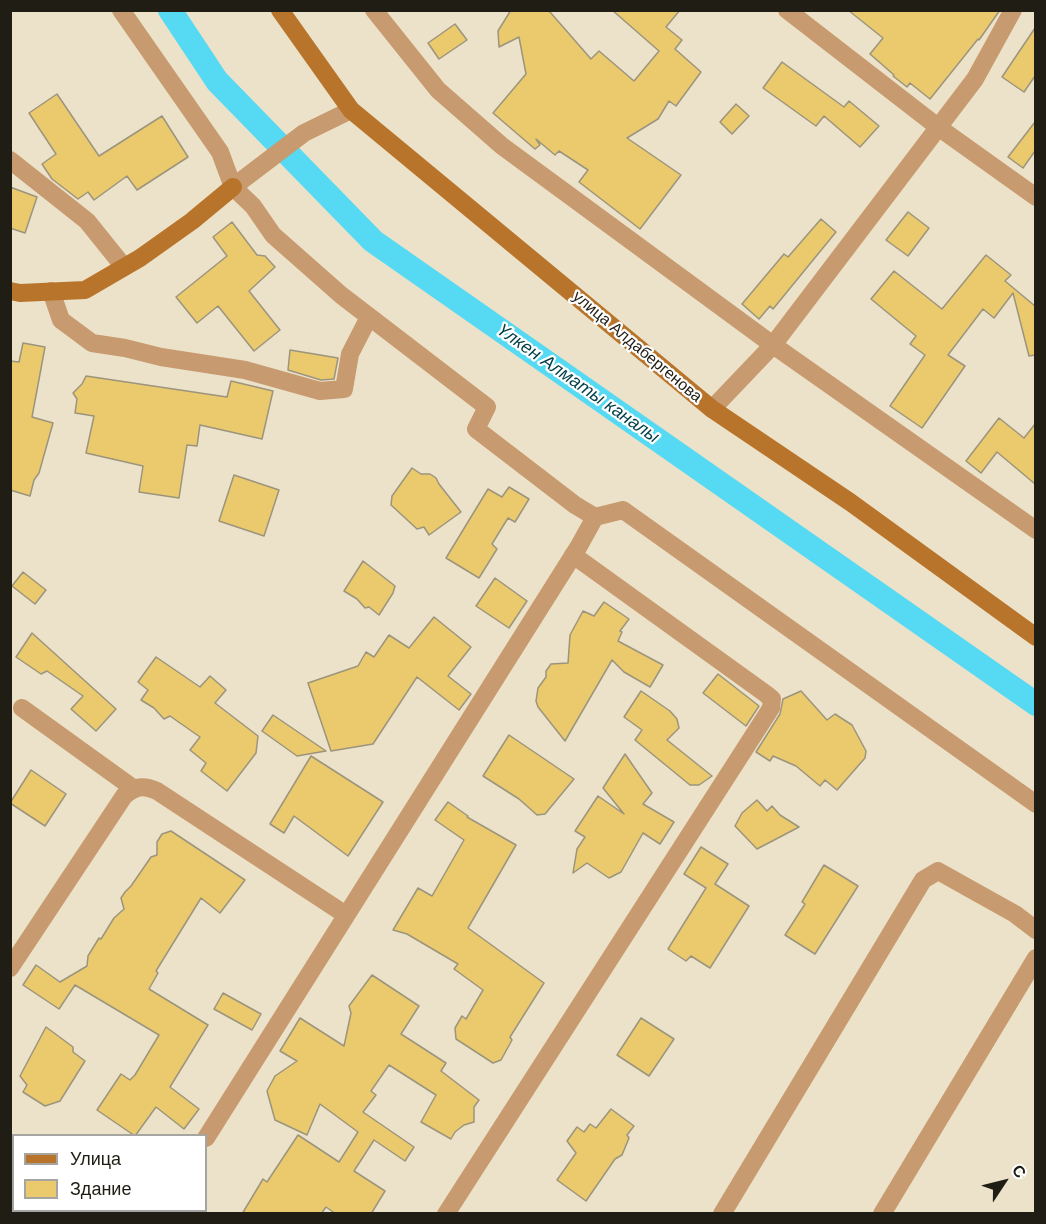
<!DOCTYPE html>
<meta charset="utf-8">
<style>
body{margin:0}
#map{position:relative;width:1046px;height:1224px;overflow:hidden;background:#ebe2c9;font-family:Helvetica,sans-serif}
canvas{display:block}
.frame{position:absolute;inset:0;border:12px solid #201d14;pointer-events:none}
.legend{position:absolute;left:12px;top:1134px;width:195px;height:78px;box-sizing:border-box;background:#fff;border:2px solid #a6a5a1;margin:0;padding:8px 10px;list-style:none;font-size:18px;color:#201d14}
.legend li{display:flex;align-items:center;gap:12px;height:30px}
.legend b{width:30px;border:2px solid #a6a5a1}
.north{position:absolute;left:974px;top:1152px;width:60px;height:60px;-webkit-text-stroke:4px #fff;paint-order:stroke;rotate:55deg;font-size:16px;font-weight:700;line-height:24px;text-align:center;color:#201d14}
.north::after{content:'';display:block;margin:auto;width:21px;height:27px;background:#201d14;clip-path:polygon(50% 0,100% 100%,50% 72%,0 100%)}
</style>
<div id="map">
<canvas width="1046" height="1224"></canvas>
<div class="frame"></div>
<ul class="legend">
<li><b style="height:8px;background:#b8742a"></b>Улица</li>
<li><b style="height:16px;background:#eaca6d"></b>Здание</li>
</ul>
<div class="north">С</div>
</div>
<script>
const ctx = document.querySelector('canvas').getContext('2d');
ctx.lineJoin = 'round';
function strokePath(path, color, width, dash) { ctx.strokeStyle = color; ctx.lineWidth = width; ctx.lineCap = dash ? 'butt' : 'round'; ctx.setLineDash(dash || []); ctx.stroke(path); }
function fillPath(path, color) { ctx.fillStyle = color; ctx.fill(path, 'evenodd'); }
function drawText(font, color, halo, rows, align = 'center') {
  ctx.font = font + ' Helvetica,sans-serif'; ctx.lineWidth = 4.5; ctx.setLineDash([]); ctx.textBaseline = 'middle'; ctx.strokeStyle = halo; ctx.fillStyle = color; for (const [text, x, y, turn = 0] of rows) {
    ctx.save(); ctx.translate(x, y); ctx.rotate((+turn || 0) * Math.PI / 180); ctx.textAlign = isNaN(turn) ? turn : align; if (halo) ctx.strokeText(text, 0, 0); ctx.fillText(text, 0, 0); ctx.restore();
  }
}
const canal = new Path2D(`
 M 170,10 L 217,81 L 373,241 L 1036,704`);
const building = new Path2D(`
 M 511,10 L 545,10 L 550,12 L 591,59 L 599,51 L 634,81 L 659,51 L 612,10 L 680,10 L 666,27 L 682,40 L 675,49 L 701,72 L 676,106 L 669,101 L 658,119 L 627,138 L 681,175 L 640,229 L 579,182 L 588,170 L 559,151 L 555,155 L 536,139 L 540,145 L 535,149 L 493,113 L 526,74 L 519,37 L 499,47 L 498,31 Z
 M 848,10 L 1000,10 L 979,40 L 978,39 L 930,99 L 910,83 L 907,87 L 893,76 L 894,75 L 870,54 L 883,38 Z
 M 455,24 L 467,40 L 439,59 L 428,43 Z
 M 1035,28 L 1035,76 L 1024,92 L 1002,77 Z
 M 782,62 L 844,107 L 849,101 L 879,126 L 860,147 L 824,116 L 816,126 L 763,88 Z
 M 57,94 L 99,156 L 162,116 L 188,157 L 137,190 L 127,176 L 94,200 L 88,192 L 78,199 L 52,179 L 42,164 L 56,154 L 29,113 Z
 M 736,104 L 749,116 L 732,134 L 720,122 Z
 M 1035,122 L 1035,151 L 1023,168 L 1008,157 Z
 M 10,187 L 37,197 L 25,233 L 10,228 Z
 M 908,212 L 929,228 L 908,256 L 886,240 Z
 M 821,219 L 836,232 L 773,309 L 770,306 L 759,319 L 742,304 L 784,254 L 788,257 Z
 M 232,222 L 257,255 L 265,256 L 275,267 L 249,291 L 280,330 L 254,351 L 218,306 L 197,323 L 176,297 L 227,256 L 213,237 Z
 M 986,255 L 1011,275 L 1005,281 L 1035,306 L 1035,355 L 1029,356 L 1013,293 L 994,318 L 983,309 L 948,355 L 965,366 L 922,428 L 890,406 L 925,355 L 910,344 L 916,336 L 871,299 L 894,271 L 942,309 Z
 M 23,343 L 45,347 L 32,417 L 53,423 L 39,473 L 34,480 L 30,496 L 10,490 L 10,361 L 19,362 Z
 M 290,350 L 338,358 L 334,379 L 321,380 L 288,370 Z
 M 86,376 L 227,397 L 231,381 L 273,391 L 262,439 L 200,425 L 197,446 L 187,445 L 179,498 L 139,492 L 143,466 L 86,453 L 94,416 L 75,413 L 77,399 L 73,393 L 82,384 Z
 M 999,418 L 1024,438 L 1035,424 L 1035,484 L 997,452 L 981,473 L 966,461 Z
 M 412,468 L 421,474 L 430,474 L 436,478 L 439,484 L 461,512 L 429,535 L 424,527 L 417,529 L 391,505 L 392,496 Z
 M 234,475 L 279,490 L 264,536 L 219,521 Z
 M 509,487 L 529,499 L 515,522 L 508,518 L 492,544 L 497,549 L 479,578 L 446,558 L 488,489 L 502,497 Z
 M 363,561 L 395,586 L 393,593 L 379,615 L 369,607 L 365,608 L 357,599 L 344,591 Z
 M 23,572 L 46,590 L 35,604 L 12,586 Z
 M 495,578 L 527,601 L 509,628 L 476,606 Z
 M 604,602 L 629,619 L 620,631 L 622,632 L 618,641 L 663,665 L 650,687 L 624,672 L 612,660 L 565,741 L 538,707 L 536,701 L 538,688 L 546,677 L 546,671 L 551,664 L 568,663 L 570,635 L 583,611 L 594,616 Z
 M 434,617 L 471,647 L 448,676 L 471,694 L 459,710 L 417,677 L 373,744 L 331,751 L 308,683 L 358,666 L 366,652 L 374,657 L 389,635 L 409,648 Z
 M 32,633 L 116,709 L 96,731 L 71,709 L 83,696 L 47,671 L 41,674 L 16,657 Z
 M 156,657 L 200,687 L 210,676 L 226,690 L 215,703 L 258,736 L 256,753 L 227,791 L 201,771 L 206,763 L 190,750 L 200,737 L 170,716 L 164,719 L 154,708 L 141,700 L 148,690 L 138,682 Z
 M 718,674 L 759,706 L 746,726 L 703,693 Z
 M 641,691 L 670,711 L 677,719 L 679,728 L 667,740 L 712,776 L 699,785 L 690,785 L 635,740 L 642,730 L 624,717 Z
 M 801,691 L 827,720 L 835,714 L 852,725 L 866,751 L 865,758 L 837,790 L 825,780 L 820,786 L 796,766 L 773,756 L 770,761 L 756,752 L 780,714 L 783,699 Z
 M 273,715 L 326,751 L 297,756 L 262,731 Z
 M 509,735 L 574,779 L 545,814 L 537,815 L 519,799 L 483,776 Z
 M 625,754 L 652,793 L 643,804 L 674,822 L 660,844 L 643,833 L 621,872 L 609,878 L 587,863 L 573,873 L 577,849 L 585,837 L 575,831 L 598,796 L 624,814 L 603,788 Z
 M 311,756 L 383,802 L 348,856 L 294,816 L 284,833 L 270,824 Z
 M 31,770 L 66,794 L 45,826 L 10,803 Z
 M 757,800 L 767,811 L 772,806 L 780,815 L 799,827 L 757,849 L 735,826 L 742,813 Z
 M 448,802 L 468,816 L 467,817 L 516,845 L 468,928 L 544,983 L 510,1037 L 512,1040 L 501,1060 L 493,1063 L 456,1039 L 455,1028 L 462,1016 L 466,1019 L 483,990 L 454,969 L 458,964 L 407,934 L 393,930 L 418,888 L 432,896 L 464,840 L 435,820 Z
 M 171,831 L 245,880 L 220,913 L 201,898 L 156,971 L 158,973 L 149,989 L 208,1025 L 170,1087 L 199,1109 L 184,1129 L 156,1107 L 135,1136 L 97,1110 L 121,1074 L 130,1080 L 135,1075 L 159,1035 L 75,985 L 59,1009 L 23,985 L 36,965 L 60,982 L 87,966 L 88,956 L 99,938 L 101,939 L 114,918 L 124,909 L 121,898 L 125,892 L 131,886 L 151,857 L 157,855 L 157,842 L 162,834 Z
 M 701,847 L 728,864 L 715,884 L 749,906 L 710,968 L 691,956 L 686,961 L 668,949 L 706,888 L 684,874 Z
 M 824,865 L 858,886 L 815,954 L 785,935 L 805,904 L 802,902 Z
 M 372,975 L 419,1006 L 401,1034 L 446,1063 L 441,1071 L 479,1100 L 474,1107 L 474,1122 L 464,1125 L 455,1132 L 451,1139 L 421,1122 L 436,1095 L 389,1065 L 371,1091 L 376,1095 L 363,1112 L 414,1147 L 405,1161 L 374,1140 L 354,1171 L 385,1191 L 371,1214 L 336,1214 L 326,1207 L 321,1214 L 242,1214 L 263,1179 L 267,1182 L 298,1135 L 339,1162 L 358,1132 L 320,1104 L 307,1135 L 275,1120 L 267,1091 L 275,1076 L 297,1061 L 280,1051 L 300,1018 L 344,1046 L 351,1013 L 349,1006 Z
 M 223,993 L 261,1014 L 252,1030 L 214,1009 Z
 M 641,1018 L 674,1039 L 649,1076 L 617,1055 Z
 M 46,1027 L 73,1047 L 73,1052 L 85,1061 L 60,1101 L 45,1106 L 23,1092 L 27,1085 L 20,1076 Z
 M 611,1109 L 634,1126 L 627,1135 L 629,1138 L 622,1155 L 615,1159 L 586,1201 L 557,1180 L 576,1153 L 567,1141 L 577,1127 L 584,1132 L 590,1124 L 596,1128 Z`);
const street = new Path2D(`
 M 121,10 L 220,152 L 233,187 L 253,206 L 273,235 L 341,295 L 487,407 L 476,429 L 575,505 L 595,517 L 579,546 L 206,1138
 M 374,10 L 438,90 L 502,146 L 773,345 L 1036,530
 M 787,10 L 938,127 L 1036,197
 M 10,160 L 87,221 L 124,267
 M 233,187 L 304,133 L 351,110
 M 51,291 L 61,320 L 92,343 L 125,348 L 161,357 L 245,370 L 320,391 L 344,389 L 350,354 L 369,317
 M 712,409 L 773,345 L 975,79 L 1013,10
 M 595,517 L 623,510 L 1036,804
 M 22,708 L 133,788
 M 10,968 L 124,796 C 135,786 143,785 157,791 L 346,915
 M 158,1214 L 160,1210
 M 446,1214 L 771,708 L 772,699 L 766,694 L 573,555
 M 722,1214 L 923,880 L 938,871 L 1015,914 L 1036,930
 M 882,1214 L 1036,958`);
const secondary = new Path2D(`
 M 280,10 L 351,110 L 712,409 L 850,502 L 1036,637
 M 10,291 L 20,293 L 85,290 L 140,258 L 192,221 L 233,187`);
const streetNames = [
 ["улица Алдабергенова",637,347,40]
];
const waterNames = [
 ["Үлкен Алматы каналы",578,384,35]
];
strokePath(canal, '#56d9f2', 24);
fillPath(building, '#eaca6d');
strokePath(building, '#9c947c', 1.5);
strokePath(street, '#c89a6f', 18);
strokePath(secondary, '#b8742a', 18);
drawText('16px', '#201d14', '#fff', streetNames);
drawText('italic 18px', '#003f49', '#fff', waterNames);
</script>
